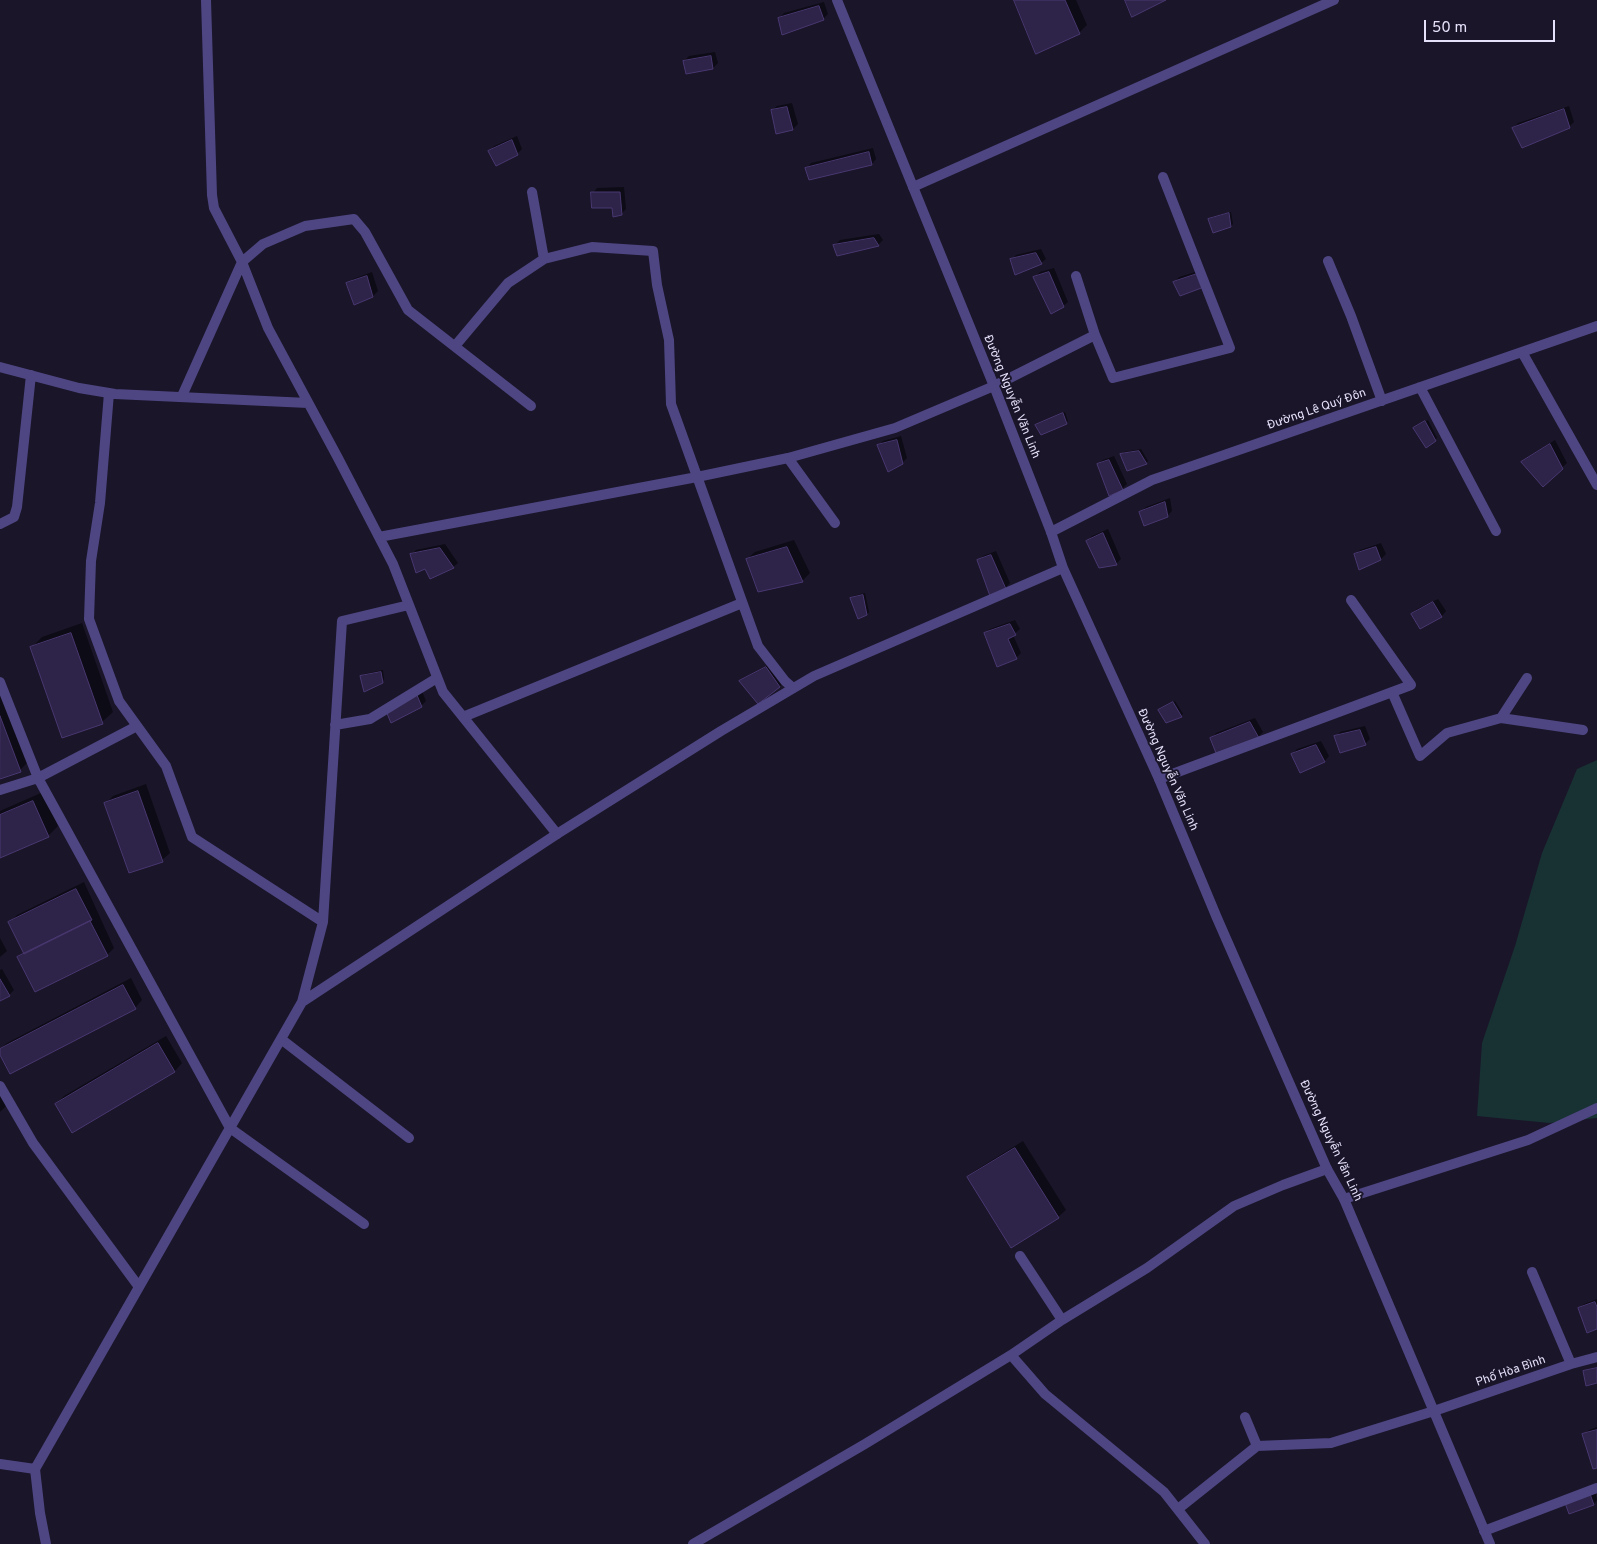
<!DOCTYPE html>
<meta charset="utf-8">
<style>
body{margin:0}
#map{position:relative;width:1597px;height:1544px;overflow:hidden;background:#1a1529;font-family:Overpass,sans-serif}
canvas{display:block}
.scale{position:absolute;left:1424px;top:20px;width:131px;height:22px;box-sizing:border-box;border:2px solid #e6e1fb;border-top:0;padding-left:6px;font-size:15px;line-height:18px;white-space:nowrap;color:#e6e1fb;-webkit-text-stroke:4px #1a1529;paint-order:stroke}
</style>
<div id="map">
<canvas width="1597" height="1544"></canvas>
<div class="scale">50 m</div>
</div>
<script>
const ctx = document.querySelector('canvas').getContext('2d');
ctx.lineJoin = 'round';
function fillPath(path, color) { ctx.fillStyle = color; ctx.fill(path, 'evenodd'); }
function strokePath(path, color, width, dash) { ctx.strokeStyle = color; ctx.lineWidth = width; ctx.lineCap = dash ? 'butt' : 'round'; ctx.setLineDash(dash || []); ctx.stroke(path); }
function drawText(font, color, halo, rows, align = 'center') {
  ctx.font = font + ' Overpass,sans-serif'; ctx.lineWidth = 4; ctx.setLineDash([]); ctx.textBaseline = 'middle'; ctx.strokeStyle = halo; ctx.fillStyle = color; for (const [text, x, y, turn = 0] of rows) {
    ctx.save(); ctx.translate(x, y); ctx.rotate((+turn || 0) * Math.PI / 180); ctx.textAlign = isNaN(turn) ? turn : align; if (halo) ctx.strokeText(text, 0, 0); ctx.fillText(text, 0, 0); ctx.restore();
  }
}
const green = new Path2D(`
 M 1597,760 L 1597,1118 L 1549,1123 L 1477,1116 L 1482,1043 L 1515,946 L 1542,853 L 1577,769 Z`);
const shadow = new Path2D(`
 M 1016,0 L 1076,0 L 1087,25 L 1079,33 Z
 M 824,2 L 828,14 L 823,19 L 779,18 L 784,13 Z
 M 715,52 L 718,63 L 713,68 L 687,72 L 684,61 L 689,56 Z
 M 792,103 L 798,124 L 793,129 L 772,110 L 777,106 Z
 M 1569,106 L 1574,122 L 1570,126 L 1513,128 L 1518,123 Z
 M 517,136 L 522,149 L 517,154 L 490,151 L 494,146 Z
 M 873,148 L 876,159 L 872,164 L 807,168 L 811,163 Z
 M 624,187 L 626,209 L 621,214 L 593,193 L 597,188 Z
 M 1231,212 L 1233,224 L 1231,226 L 1209,219 L 1211,217 Z
 M 879,234 L 883,240 L 878,245 L 835,245 L 840,240 Z
 M 1041,249 L 1046,259 L 1041,263 L 1011,260 L 1016,255 Z
 M 1054,268 L 1068,302 L 1063,306 L 1035,277 L 1040,272 Z
 M 1202,270 L 1208,281 L 1175,282 L 1179,277 Z
 M 372,272 L 378,291 L 373,296 L 348,284 L 353,279 Z
 M 1065,412 L 1068,421 L 1066,423 L 1036,425 Z
 M 1428,420 L 1437,438 L 1435,440 L 1417,426 Z
 M 901,436 L 907,458 L 902,463 L 878,446 L 883,441 Z
 M 1555,440 L 1567,463 L 1543,485 L 1523,462 L 1527,458 Z
 M 1141,449 L 1148,461 L 1146,463 L 1122,454 L 1124,452 Z
 M 1114,456 L 1127,484 L 1122,489 L 1109,494 L 1098,464 L 1103,460 Z
 M 1170,498 L 1172,511 L 1167,516 L 1141,512 L 1146,507 Z
 M 1108,529 L 1121,559 L 1116,564 L 1088,541 L 1092,536 Z
 M 794,540 L 810,573 L 803,580 L 759,590 L 747,559 L 755,552 Z
 M 1381,543 L 1386,554 L 1381,559 L 1360,568 L 1355,555 L 1360,550 Z
 M 445,544 L 458,563 L 453,567 L 426,567 L 411,555 L 416,550 Z
 M 996,551 L 1010,583 L 1005,588 L 978,561 L 983,556 Z
 M 865,593 L 869,612 L 867,614 L 851,598 L 853,596 Z
 M 1438,599 L 1446,611 L 1442,616 L 1420,627 L 1412,614 L 1417,609 Z
 M 1015,620 L 1020,629 L 1013,635 L 1021,653 L 1016,658 L 985,633 L 990,629 Z
 M 82,623 L 113,712 L 102,722 L 32,647 L 42,637 Z
 M 772,663 L 784,682 L 779,687 L 741,681 L 746,677 Z
 M 383,670 L 384,679 L 382,682 L 362,677 L 364,674 Z
 M 0,679 L 30,760 L 20,770 L 0,778 Z
 M 421,689 L 426,701 L 421,706 L 391,722 Z
 M 1175,701 L 1183,714 L 1181,716 L 1159,710 Z
 M 1255,718 L 1263,732 L 1259,736 L 1217,751 L 1212,738 L 1216,733 Z
 M 1365,726 L 1370,739 L 1366,743 L 1341,752 L 1335,737 L 1340,732 Z
 M 1321,741 L 1329,756 L 1325,761 L 1300,771 L 1292,754 L 1297,749 Z
 M 146,784 L 170,853 L 162,860 L 106,803 L 113,796 Z
 M 43,792 L 58,826 L 48,836 L 0,857 L 0,811 Z
 M 84,882 L 114,948 L 107,955 L 19,957 L 24,952 L 9,923 L 17,915 Z
 M 0,938 L 7,951 L 0,957 Z
 M 2,969 L 14,990 L 9,995 L 0,1000 L 0,970 Z
 M 131,978 L 142,1000 L 135,1008 L 0,1052 L 0,1049 L 7,1043 Z
 M 166,1036 L 182,1063 L 175,1071 L 72,1131 L 56,1104 L 64,1096 Z
 M 0,1095 L 6,1106 L 0,1112 Z
 M 1023,1141 L 1066,1210 L 1058,1217 L 968,1177 L 976,1170 Z
 M 1597,1299 L 1597,1328 L 1579,1308 L 1584,1304 Z
 M 1597,1427 L 1597,1466 L 1584,1435 L 1589,1430 Z
 M 1594,1487 L 1597,1500 L 1594,1504 L 1570,1512 Z`);
const building = new Path2D(`
 M 1014,0 L 1065,0 L 1080,34 L 1036,54 Z
 M 1125,0 L 1166,0 L 1132,17 Z
 M 819,6 L 824,20 L 782,35 L 778,18 Z
 M 711,56 L 713,69 L 686,74 L 683,61 Z
 M 787,107 L 793,130 L 776,134 L 771,110 Z
 M 1564,109 L 1570,128 L 1522,148 L 1512,128 Z
 M 512,140 L 518,155 L 496,166 L 488,151 Z
 M 869,152 L 872,165 L 809,180 L 805,168 Z
 M 591,192 L 620,192 L 622,215 L 613,217 L 612,208 L 592,208 Z
 M 1229,213 L 1231,227 L 1213,233 L 1208,219 Z
 M 874,238 L 879,246 L 837,256 L 833,245 Z
 M 1036,253 L 1042,264 L 1015,275 L 1010,259 Z
 M 1049,272 L 1064,307 L 1051,314 L 1033,277 Z
 M 1197,274 L 1204,287 L 1180,296 L 1173,282 Z
 M 367,276 L 373,297 L 354,305 L 346,283 Z
 M 1063,413 L 1067,424 L 1041,435 L 1035,425 Z
 M 1425,421 L 1436,441 L 1426,448 L 1413,428 Z
 M 897,440 L 903,464 L 888,472 L 877,445 Z
 M 1550,444 L 1563,469 L 1543,487 L 1521,462 Z
 M 1139,451 L 1147,464 L 1127,471 L 1120,454 Z
 M 1109,460 L 1123,490 L 1109,496 L 1097,464 Z
 M 1165,502 L 1168,517 L 1144,526 L 1139,512 Z
 M 1103,533 L 1117,565 L 1099,568 L 1086,541 Z
 M 787,547 L 803,582 L 758,592 L 746,559 Z
 M 1376,547 L 1381,560 L 1359,570 L 1354,554 Z
 M 440,548 L 454,568 L 430,579 L 425,569 L 416,573 L 410,554 Z
 M 991,555 L 1006,589 L 990,596 L 977,560 Z
 M 863,595 L 867,615 L 858,619 L 850,598 Z
 M 1433,602 L 1442,617 L 1420,629 L 1411,614 Z
 M 1010,624 L 1016,635 L 1008,639 L 1017,659 L 997,667 L 984,633 Z
 M 71,633 L 103,724 L 62,738 L 30,647 Z
 M 766,667 L 780,687 L 758,704 L 739,681 Z
 M 381,672 L 383,683 L 364,692 L 360,676 Z
 M 416,693 L 422,707 L 391,723 L 386,711 Z
 M 1173,702 L 1182,717 L 1166,723 L 1158,710 Z
 M 0,716 L 21,772 L 0,779 Z
 M 1250,722 L 1259,738 L 1216,753 L 1210,738 Z
 M 1360,730 L 1366,745 L 1340,753 L 1334,736 Z
 M 1316,745 L 1325,762 L 1300,773 L 1291,754 Z
 M 138,791 L 163,862 L 129,873 L 104,803 Z
 M 33,801 L 49,837 L 0,858 L 0,815 Z
 M 76,889 L 92,920 L 24,954 L 8,922 Z
 M 90,921 L 108,956 L 35,992 L 17,957 Z
 M 0,979 L 10,996 L 0,1001 Z
 M 123,985 L 136,1009 L 10,1074 L 0,1055 L 0,1049 Z
 M 158,1043 L 175,1072 L 72,1133 L 55,1104 Z
 M 1015,1148 L 1059,1218 L 1011,1248 L 967,1177 Z
 M 1595,1302 L 1597,1307 L 1597,1329 L 1587,1333 L 1578,1308 Z
 M 1597,1368 L 1597,1383 L 1586,1386 L 1583,1371 Z
 M 1597,1430 L 1597,1468 L 1593,1469 L 1582,1434 Z
 M 1589,1491 L 1594,1505 L 1569,1514 L 1564,1500 Z`);
const minor = new Path2D(`
 M 206,0 L 212,195 L 214,208 L 242,262 L 263,244 L 305,226 L 354,219 L 365,232 L 408,310 L 531,406
 M 913,187 L 1334,0
 M 532,192 L 544,259
 M 1328,261 L 1351,316 L 1382,401
 M 1076,276 L 1095,335 L 1113,378 L 1230,348 L 1163,177
 M 455,346 L 508,283 L 544,259 L 592,247 L 653,251 L 657,285 L 669,340 L 671,404 L 758,646 L 785,681 L 793,688
 M 1522,352 L 1597,485
 M 0,367 L 79,388 L 115,394 L 308,403
 M 1420,387 L 1496,531
 M 109,393 L 100,503 L 91,561 L 89,619 L 119,701 L 166,766 L 192,837 L 323,922
 M 788,458 L 835,523
 M 0,524 L 14,517 L 17,507 L 31,375
 M 1051,532 L 1152,480 L 1597,326
 M 379,537 L 697,477 L 788,458 L 895,428 L 994,386 L 1095,335
 M 0,682 L 38,778 L 230,1128 L 364,1224
 M 1392,692 L 1420,756 L 1447,733 L 1501,718 L 1583,730
 M 463,717 L 742,603
 M 1501,718 L 1527,678
 M 335,725 L 370,719 L 437,678
 M 1159,779 L 1411,685 L 1351,600
 M 0,790 L 38,778 L 137,726
 M 302,1002 L 323,922 L 342,621 L 409,605
 M 281,1039 L 409,1138
 M 0,1086 L 33,1143 L 139,1287
 M 1344,1199 L 1528,1140 L 1597,1108
 M 1532,1272 L 1571,1364
 M 1062,1320 L 1147,1268 L 1234,1206 L 1283,1185 L 1327,1169
 M 1011,1355 L 1062,1320 L 1020,1256
 M 1257,1446 L 1331,1443 L 1434,1411 L 1571,1364 L 1597,1357
 M 0,1464 L 35,1469 L 302,1002 L 557,834 L 443,692 L 393,564 L 338,458 L 268,328 L 242,262 L 182,396
 M 1178,1509 L 1257,1446 L 1245,1417
 M 1484,1531 L 1597,1488
 M 693,1544 L 865,1444 L 1011,1355 L 1045,1394 L 1164,1492 L 1205,1544`);
const tertiary = new Path2D(`
 M 837,0 L 994,386 L 1051,532 L 1063,568 L 1159,779 L 1217,918 L 1327,1169 L 1344,1199 L 1490,1544
 M 557,834 L 721,731 L 814,676 L 1063,568
 M 35,1469 L 40,1513 L 46,1544`);
const streetNames = [
 ["Đường Nguyễn Văn Linh",1011,397,68],
 ["Đường Lê Quý Đôn",1317,410,-19],
 ["Đường Nguyễn Văn Linh",1167,770,66],
 ["Đường Nguyễn Văn Linh",1330,1141,65],
 ["Phố Hòa Bình",1511,1372,-19]
];
fillPath(green, '#183133');
fillPath(shadow, '#0007');
fillPath(building, '#2e2348');
strokePath(building, '#493871', 1);
strokePath(minor, '#4e4682', 10);
strokePath(tertiary, '#4e4682', 10);
drawText('12px', '#e6e1fb', '#1a1529', streetNames);
</script>
